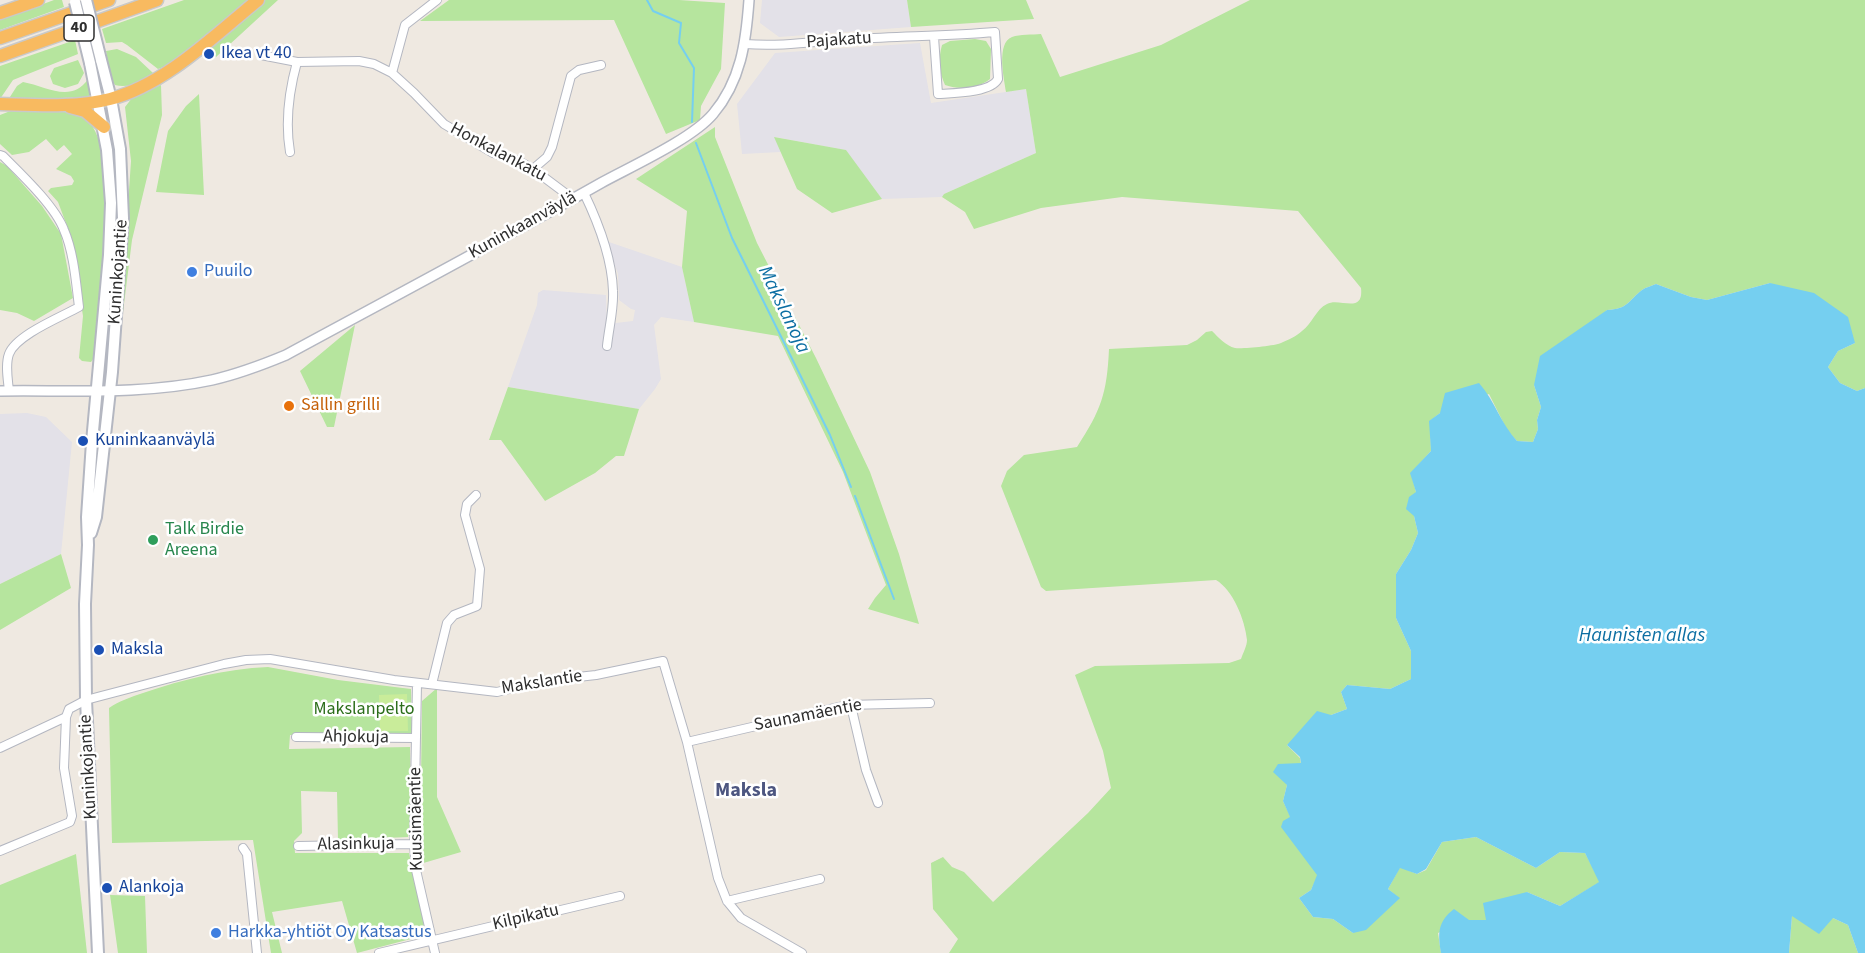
<!DOCTYPE html>
<meta charset="utf-8">
<style>
body{margin:0}
canvas{display:block;background:#efe9e1}
</style>
<canvas width="1865" height="953"></canvas>
<script>
const ctx = document.querySelector('canvas').getContext('2d');
ctx.lineJoin = 'round';
function fillPath(path, color) { ctx.fillStyle = color; ctx.fill(path, 'evenodd'); }
function strokePath(path, color, width, dash) { ctx.strokeStyle = color; ctx.lineWidth = width; ctx.lineCap = dash ? 'butt' : 'round'; ctx.setLineDash(dash || []); ctx.stroke(path); }
function drawText(font, color, halo, rows, align = 'center') {
  ctx.font = font + ' "Source Sans 3",sans-serif'; ctx.lineWidth = 5; ctx.setLineDash([]); ctx.textBaseline = 'middle'; ctx.strokeStyle = halo; ctx.fillStyle = color; for (const [text, x, y, turn = 0] of rows) {
    ctx.save(); ctx.translate(x, y); ctx.rotate((+turn || 0) * Math.PI / 180); ctx.textAlign = isNaN(turn) ? turn : align; if (halo) ctx.strokeText(text, 0, 0); ctx.fillText(text, 0, 0); ctx.restore();
  }
}
const industrial = new Path2D(`
 M 762,0 L 907,0 L 911,27 L 779,37 L 760,23 Z
 M 920,43 L 931,103 L 1026,89 L 1036,153 L 944,194 L 942,197 L 882,199 L 845,150 L 775,137 L 781,152 L 742,154 L 737,104 L 775,53 Z
 M 606,241 L 682,267 L 694,322 L 661,317 L 654,325 L 661,379 L 655,389 L 639,409 L 508,387 L 537,305 L 538,293 L 543,290 L 606,295 L 607,324 L 633,321 L 635,310 L 631,309 L 619,300 L 618,274 Z
 M 27,413 L 46,417 L 72,442 L 61,554 L 0,584 L 0,414 Z`);
const green = new Path2D(`
 M 54,0 L 62,0 L 64,7 L 0,30 L 0,20 Z
 M 184,0 L 248,0 L 171,64 L 158,69 L 127,45 L 122,42 L 106,43 L 102,29 Z
 M 265,0 L 278,0 L 216,57 L 209,50 L 238,22 Z
 M 449,0 L 679,0 L 725,3 L 721,69 L 701,106 L 700,120 L 666,134 L 614,20 L 420,21 Z
 M 907,0 L 1026,0 L 1034,19 L 911,27 Z
 M 1250,0 L 1865,0 L 1865,388 L 1857,391 L 1840,383 L 1828,367 L 1838,351 L 1855,343 L 1770,283 L 1707,300 L 1691,297 L 1656,284 C 1652,286 1646,287 1642,290 C 1628,301 1628,309 1607,310 L 1534,385 L 1541,407 L 1537,420 L 1538,429 L 1533,442 L 1517,441 L 1507,430 L 1489,394 L 1440,413 L 1430,421 L 1431,451 L 1411,473 L 1416,492 L 1414,516 L 1418,533 L 1411,550 L 1396,574 L 1396,618 L 1411,651 L 1411,679 L 1390,689 L 1347,685 L 1341,692 L 1347,709 L 1331,715 L 1287,745 L 1300,758 L 1301,764 L 1278,764 L 1287,785 L 1283,801 L 1318,875 L 1311,890 L 1299,898 L 1313,917 L 1333,919 L 1353,933 L 1399,898 L 1388,889 L 1400,867 L 1417,874 L 1426,870 L 1442,842 L 1476,837 L 1536,868 L 1560,852 L 1585,853 L 1600,882 L 1560,906 L 1527,892 L 1486,920 L 1469,920 L 1438,933 L 1441,953 L 949,953 L 958,939 L 933,909 L 931,863 L 943,857 L 952,867 L 964,872 L 993,902 L 1088,813 L 1111,788 L 1103,751 L 1075,675 L 1095,666 L 1229,663 L 1241,659 C 1243,653 1247,646 1247,640 C 1245,620 1233,590 1216,580 L 1046,591 L 1041,587 L 1001,486 L 1007,471 L 1024,455 L 1077,447 C 1101,410 1107,394 1109,349 L 1187,345 L 1197,340 L 1206,332 L 1212,331 C 1218,337 1226,346 1235,348 C 1243,349 1274,346 1281,343 C 1288,340 1297,336 1302,331 C 1312,324 1316,309 1327,304 C 1339,297 1364,315 1361,288 L 1298,211 L 1122,197 L 1041,208 L 974,229 L 965,212 L 942,197 L 944,194 L 1036,153 L 1026,89 L 1006,92 C 1004,78 996,43 1012,37 C 1020,34 1032,35 1041,34 L 1060,77 L 1161,45 Z
 M 975,39 L 986,41 L 991,49 L 990,79 C 977,89 960,90 945,85 C 939,72 938,59 942,45 L 950,41 Z
 M 75,40 L 78,54 L 13,80 L 0,99 L 0,66 Z
 M 117,49 L 136,57 L 153,73 C 143,81 129,89 115,85 L 111,78 L 106,51 Z
 M 78,60 L 84,73 L 78,84 L 65,88 L 53,84 L 50,76 L 54,68 Z
 M 88,79 L 92,94 L 87,97 L 8,100 L 17,86 L 23,82 C 46,86 71,104 88,79 Z
 M 161,85 L 162,115 L 132,240 L 123,312 L 122,293 L 131,161 L 125,107 L 132,98 Z
 M 199,94 L 204,195 L 156,192 L 168,131 L 186,106 Z
 M 13,110 C 32,110 66,107 82,116 C 126,140 98,313 94,358 L 91,362 L 82,361 L 79,358 L 83,316 L 70,234 L 58,202 L 48,191 L 51,188 L 72,185 L 74,181 L 71,176 L 56,169 L 72,154 L 64,145 L 57,151 L 46,139 L 29,152 L 12,155 L 0,144 L 0,115 Z
 M 715,127 L 715,137 L 757,243 L 816,358 L 870,472 L 899,554 L 919,624 L 868,609 L 875,598 L 886,585 L 843,472 L 778,336 L 694,322 L 682,267 L 687,211 L 636,179 Z
 M 774,137 L 846,150 L 882,199 L 832,213 L 797,189 Z
 M 0,162 L 7,166 L 42,206 L 61,234 L 73,298 L 34,321 L 17,313 L 0,310 Z
 M 355,325 L 334,427 L 327,427 L 300,371 Z
 M 508,387 L 639,409 L 624,456 L 616,456 L 595,473 L 545,501 L 501,440 L 489,440 Z
 M 61,554 L 71,588 L 0,630 L 0,584 Z
 M 268,667 L 338,680 L 411,689 L 412,733 L 290,735 L 289,749 L 410,747 L 411,813 L 408,837 L 338,840 L 337,792 L 301,791 L 302,833 L 294,841 L 295,853 L 409,853 L 426,935 L 357,953 L 342,901 L 272,912 L 282,953 L 271,953 L 253,840 L 112,843 L 109,708 C 119,701 131,697 143,693 C 184,679 225,669 268,667 Z
 M 437,688 L 437,797 L 461,852 L 420,864 L 422,701 Z
 M 76,854 L 87,953 L 0,953 L 0,885 Z
 M 110,895 L 145,896 L 147,953 L 118,953 Z
 M 1792,916 L 1833,918 L 1848,925 L 1858,953 L 1789,953 Z`);
const pitch = new Path2D(`
 M 407,694 L 408,731 L 380,731 L 379,695 Z`);
const water = new Path2D(`
 M 1770,283 L 1814,293 L 1848,317 L 1855,343 L 1838,351 L 1828,367 L 1840,383 L 1857,391 L 1865,388 L 1865,953 L 1858,953 L 1848,925 L 1833,918 L 1819,934 L 1792,916 L 1789,953 L 1441,953 C 1438,934 1437,922 1454,909 L 1469,920 L 1486,920 L 1483,903 L 1527,892 L 1560,906 L 1599,882 L 1585,853 L 1560,852 L 1536,868 L 1476,837 L 1442,842 L 1426,869 L 1417,874 L 1400,868 L 1388,889 L 1400,898 L 1366,930 L 1353,933 L 1333,919 L 1313,917 L 1299,898 L 1311,890 L 1317,875 L 1281,827 L 1283,821 L 1290,817 L 1283,801 L 1287,785 L 1273,772 L 1278,764 L 1301,763 L 1300,757 L 1287,745 L 1317,711 L 1331,715 L 1347,709 L 1341,692 L 1347,685 L 1390,689 L 1411,679 L 1411,651 L 1396,618 L 1396,574 L 1411,550 L 1418,533 L 1414,516 L 1406,509 L 1409,497 L 1416,492 L 1410,473 L 1431,451 L 1429,421 L 1440,413 L 1445,393 L 1479,383 C 1495,401 1501,424 1517,441 L 1533,442 L 1538,429 L 1537,420 L 1541,407 L 1534,385 L 1540,356 L 1607,310 C 1628,309 1628,301 1642,290 C 1646,287 1652,286 1656,284 L 1691,297 L 1707,300 Z`);
const stream = new Path2D(`
 M 647,0 L 653,11 L 681,23 L 679,43 L 694,68 L 692,122
 M 696,143 L 732,238 L 830,435 L 851,487
 M 855,496 L 894,599`);
const minor = new Path2D(`
 M 745,44 C 782,47 819,41 856,39 C 903,36 949,36 995,32 L 998,79 C 991,93 952,93 938,94 L 934,37
 M 261,55 L 297,62 L 359,61 L 374,64 L 392,73 L 414,93 L 444,124 L 493,153 L 519,161 L 533,169 L 573,199
 M 392,73 L 405,25 L 437,0
 M 290,152 C 285,122 289,91 297,62
 M 0,155 L 3,156 C 21,174 55,206 64,230 C 74,253 76,283 79,307 C 61,317 16,335 9,354 C 5,365 8,380 9,391
 M 533,169 L 547,157 L 552,147 L 571,76 L 579,70 L 601,65
 M 584,193 C 598,222 612,258 613,291 C 614,309 609,327 607,346
 M 417,683 L 414,844 L 416,870 L 435,953
 M 432,684 L 447,623 L 454,615 L 477,606 L 480,569 L 465,515 L 467,504 L 476,495
 M 847,705 L 852,710 L 866,770 L 878,803
 M 296,737 L 416,738
 M 687,742 L 847,705 L 930,703
 M 0,748 L 66,717
 M 298,846 L 414,844
 M 243,848 L 247,854 L 257,953
 M 0,851 L 70,822 L 72,816 L 64,768 L 66,717 L 69,709 L 86,700 L 101,696 L 224,664 L 246,660 L 270,659 L 394,680 L 497,692 L 542,681 L 596,675 L 663,661 L 687,742 L 718,878 L 727,901 L 741,918 L 802,953
 M 727,901 L 820,879
 M 379,953 L 620,896`);
const tertiary = new Path2D(`
 M 0,391 C 70,390 143,395 212,380 C 238,374 262,365 286,355 C 391,298 497,242 601,183 C 632,166 692,139 713,114 C 741,81 746,42 749,0`);
const secondary = new Path2D(`
 M 90,63 L 107,150 L 111,203 L 109,255 L 92,442 L 87,517 L 88,545 L 85,604 L 86,700 L 98,953
 M 91,533 L 96,517 L 112,372 L 123,218 L 120,149 L 111,99 L 101,60`);
const trunk = new Path2D(`
 M 0,13 L 38,0
 M 0,38 L 109,0
 M 0,56 L 157,0
 M 0,104 C 36,105 75,108 110,99 C 165,85 215,35 258,0
 M 70,107 L 85,111 L 104,127`);
const secondaryBridge = new Path2D(`
 M 86,0 L 101,60
 M 75,2 L 90,63`);
const markers = [
 [209,54,6,"#1a4fb4"],
 [192,272,6,"#3f7fe0"],
 [289,406,6,"#e8710a"],
 [83,441,6,"#1a4fb4"],
 [153,540,6,"#2e9e5b"],
 [99,650,6,"#1a4fb4"],
 [107,888,6,"#1a4fb4"],
 [216,933,6,"#3f7fe0"]
];
const shields = [
 [79,28,30]
];
const shieldNames = [
 ["40",79,28]
];
const streetNames = [
 ["Pajakatu",839,41,-4],
 ["Honkalankatu",498,153,28],
 ["Kuninkaanväylä",523,226,-29],
 ["Kuninkojantie",119,272,-86],
 ["Makslantie",542,683,-9],
 ["Saunamäentie",808,716,-11],
 ["Ahjokuja",356,738,1],
 ["Kuninkojantie",89,767,-93],
 ["Kuusimäentie",417,819,-91],
 ["Alasinkuja",356,845,-1],
 ["Kilpikatu",526,918,-13]
];
const transitNames = [
 ["Ikea vt 40",221,54],
 ["Kuninkaanväylä",95,441],
 ["Maksla",111,650],
 ["Alankoja",119,888]
];
const shopNames = [
 ["Puuilo",204,272],
 ["Harkka-yhtiöt Oy Katsastus",228,933]
];
const foodNames = [
 ["Sällin grilli",301,406]
];
const leisureNames = [
 ["Talk Birdie",165,530],
 ["Areena",165,551]
];
const parkNames = [
 ["Makslanpelto",364,710]
];
const waterNames = [
 ["Makslanoja",783,310,64],
 ["Haunisten allas",1642,637]
];
const neighbourhoodNames = [
 ["Maksla",746,792]
];
fillPath(industrial, '#e3e1e8');
fillPath(green, '#b6e59e');
fillPath(pitch, '#c9ec9a');
fillPath(water, '#75cff0');
strokePath(stream, '#75cff0', 2);
strokePath(minor, '#b4b7c1', 10);
strokePath(tertiary, '#b4b7c1', 12);
strokePath(secondary, '#b4b7c1', 14);
strokePath(trunk, '#c9c9c9', 15);
strokePath(minor, '#fff', 8);
strokePath(tertiary, '#fff', 9);
strokePath(secondary, '#fff', 10);
strokePath(trunk, '#f8ba60', 12);
strokePath(secondaryBridge, '#b4b7c1', 14, []);
strokePath(secondaryBridge, '#fff', 10);
for (const [x, y, r, color] of markers) { const dot = new Path2D(); dot.arc(x, y, r, 0, 2 * Math.PI); ctx.fillStyle = color; ctx.fill(dot); strokePath(dot, '#fff', 2); }
for (const [x, y, w] of shields) { const box = new Path2D(); box.roundRect(x - w / 2, y - 13, w, 26, 4.5); ctx.fillStyle = '#fff'; ctx.fill(box); strokePath(box, '#2e2e2e', 1.5); }
drawText('bold 16px', '#2e2e2e', null, shieldNames);
drawText('18px', '#2e2e2e', '#fff', streetNames);
drawText('18px', '#164399', '#fff', transitNames, 'left');
drawText('18px', '#366cbe', '#fff', shopNames, 'left');
drawText('18px', '#c56008', '#fff', foodNames, 'left');
drawText('18px', '#27864d', '#fff', leisureNames, 'left');
drawText('18px', '#2c6e1b', '#fff', parkNames);
drawText('italic 20px', '#0d6fa3', '#fff', waterNames);
drawText('bold 20px', '#4d5680', '#fff', neighbourhoodNames);
</script>
